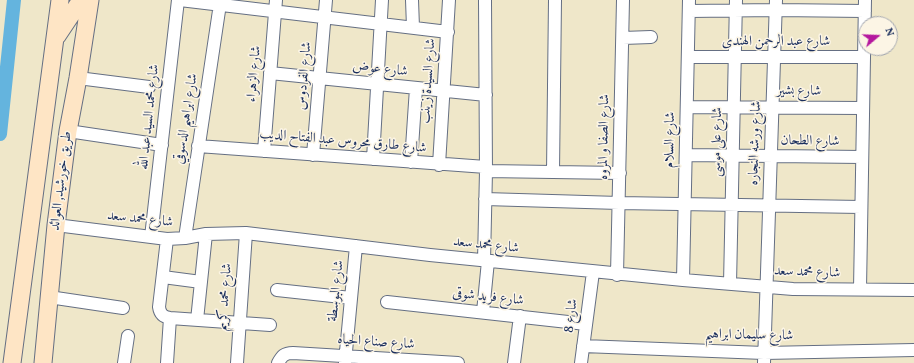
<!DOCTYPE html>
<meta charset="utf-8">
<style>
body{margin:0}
#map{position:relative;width:914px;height:363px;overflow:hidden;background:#efe7c9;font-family:Vollkorn,serif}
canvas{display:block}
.north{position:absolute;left:858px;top:16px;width:40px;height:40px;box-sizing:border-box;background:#fcf5e5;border:1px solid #a2a6af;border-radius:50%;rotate:71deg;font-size:11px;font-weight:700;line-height:16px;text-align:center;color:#1b2f5e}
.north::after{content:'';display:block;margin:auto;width:14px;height:18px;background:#b5179e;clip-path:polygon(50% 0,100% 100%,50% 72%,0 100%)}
</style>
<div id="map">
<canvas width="914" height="363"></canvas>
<div class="north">N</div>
</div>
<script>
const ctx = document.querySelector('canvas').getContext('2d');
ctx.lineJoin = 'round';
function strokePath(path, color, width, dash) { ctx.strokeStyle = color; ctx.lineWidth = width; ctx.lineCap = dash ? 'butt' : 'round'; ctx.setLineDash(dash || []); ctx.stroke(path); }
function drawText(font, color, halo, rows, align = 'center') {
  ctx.font = font + ' Vollkorn,Amiri,serif'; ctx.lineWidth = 3; ctx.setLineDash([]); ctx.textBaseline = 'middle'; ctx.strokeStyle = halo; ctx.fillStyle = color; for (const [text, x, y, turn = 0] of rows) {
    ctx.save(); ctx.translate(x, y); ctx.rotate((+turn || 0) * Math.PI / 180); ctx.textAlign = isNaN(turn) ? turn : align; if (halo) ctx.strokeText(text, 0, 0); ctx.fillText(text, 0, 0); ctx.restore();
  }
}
const canal = new Path2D(`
 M 0,134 L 14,0`);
const street = new Path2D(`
 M 180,0 L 448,32
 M 412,0 L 413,27
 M 689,11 L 776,10 L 865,11
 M 623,38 L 651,37
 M 688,57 L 864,57
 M 270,73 L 486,95
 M 78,78 L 149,87
 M 687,107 L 863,108
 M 68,131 L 162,145
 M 198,146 L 486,167
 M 264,151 L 276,0
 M 313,155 L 326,0
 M 686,155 L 862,157
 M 373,159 L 382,0
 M 411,162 L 416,88
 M 439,165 L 449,0
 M 486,171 L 620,173
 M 553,172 L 555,0
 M 485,199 L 619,203 L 861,207
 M 56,225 L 167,239 L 185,238 L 206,234 L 246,233 L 430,255 L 683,280 L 793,289 L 914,290
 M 151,237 L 178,0
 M 185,238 L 220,4
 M 167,239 L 159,307 C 160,314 163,317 170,318 L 270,325
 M 484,261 L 486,171 L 485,0
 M 617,275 L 623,0
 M 163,277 L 201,282
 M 683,280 L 689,0
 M 730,284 L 736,0
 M 860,289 L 865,0
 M 277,290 L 351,298
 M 49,297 L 123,308
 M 387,302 L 586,324
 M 483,312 L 488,261
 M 197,320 L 206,234
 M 583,346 L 764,353 L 914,350
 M 345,362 L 356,246
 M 124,363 L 128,336
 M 167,363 L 170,318
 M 237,363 L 246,233
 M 278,363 C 282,356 284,353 293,353 L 458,363
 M 514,363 L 520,316
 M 581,363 L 593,272
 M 764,363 L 776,0`);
const secondary = new Path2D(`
 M 57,36 L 81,0
 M 12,363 L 60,0
 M 43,363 L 56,225 L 68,131 L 78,78 L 90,0`);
const streetNames = [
 ["شارع عبد الرحمن الهندى",776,42],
 ["شارع عوض",380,70,6],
 ["شارع الزهراء",255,74,-85],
 ["شارع الفردوس",305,76,-85],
 ["شارع السيدة زينب",429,81,-86],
 ["شارع بشير",799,92,1],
 ["شارع محمد السيد عبد الله",150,117,-84],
 ["شارع ابراهيم الدسوقي",187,119,-81],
 ["شارع الصفا و المروه",605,137,-89],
 ["شارع السلام",671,140,-89],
 ["شارع طارق محروس عبد الفتاح الديب",343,142,5],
 ["شارع على موسى",718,142,-89],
 ["شارع الطحان",810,142,1],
 ["شارع ورشه النجاره",756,143,-88],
 ["طريق خورشيد, العوائد",62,181,-83],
 ["شارع محمد سعد",140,220,6],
 ["شارع محمد سعد",486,246,6],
 ["شارع محمد سعد",807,273,2],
 ["شارع البوسطة",337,291,-84],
 ["شارع محمد كريم",226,297,-86],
 ["شارع فريد شوقى",488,298,6],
 ["شارع 8",572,316,-83],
 ["شارع سليمان ابراهيم",749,336,1],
 ["شارع صناع الحياه",376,343,4]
];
strokePath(canal, '#64b4de', 14);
strokePath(street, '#656f83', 14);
strokePath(secondary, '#656f83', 19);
strokePath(street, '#fff', 12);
strokePath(secondary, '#fee5c5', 17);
drawText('14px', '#1b2f5e', '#fcf5e5', streetNames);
</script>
